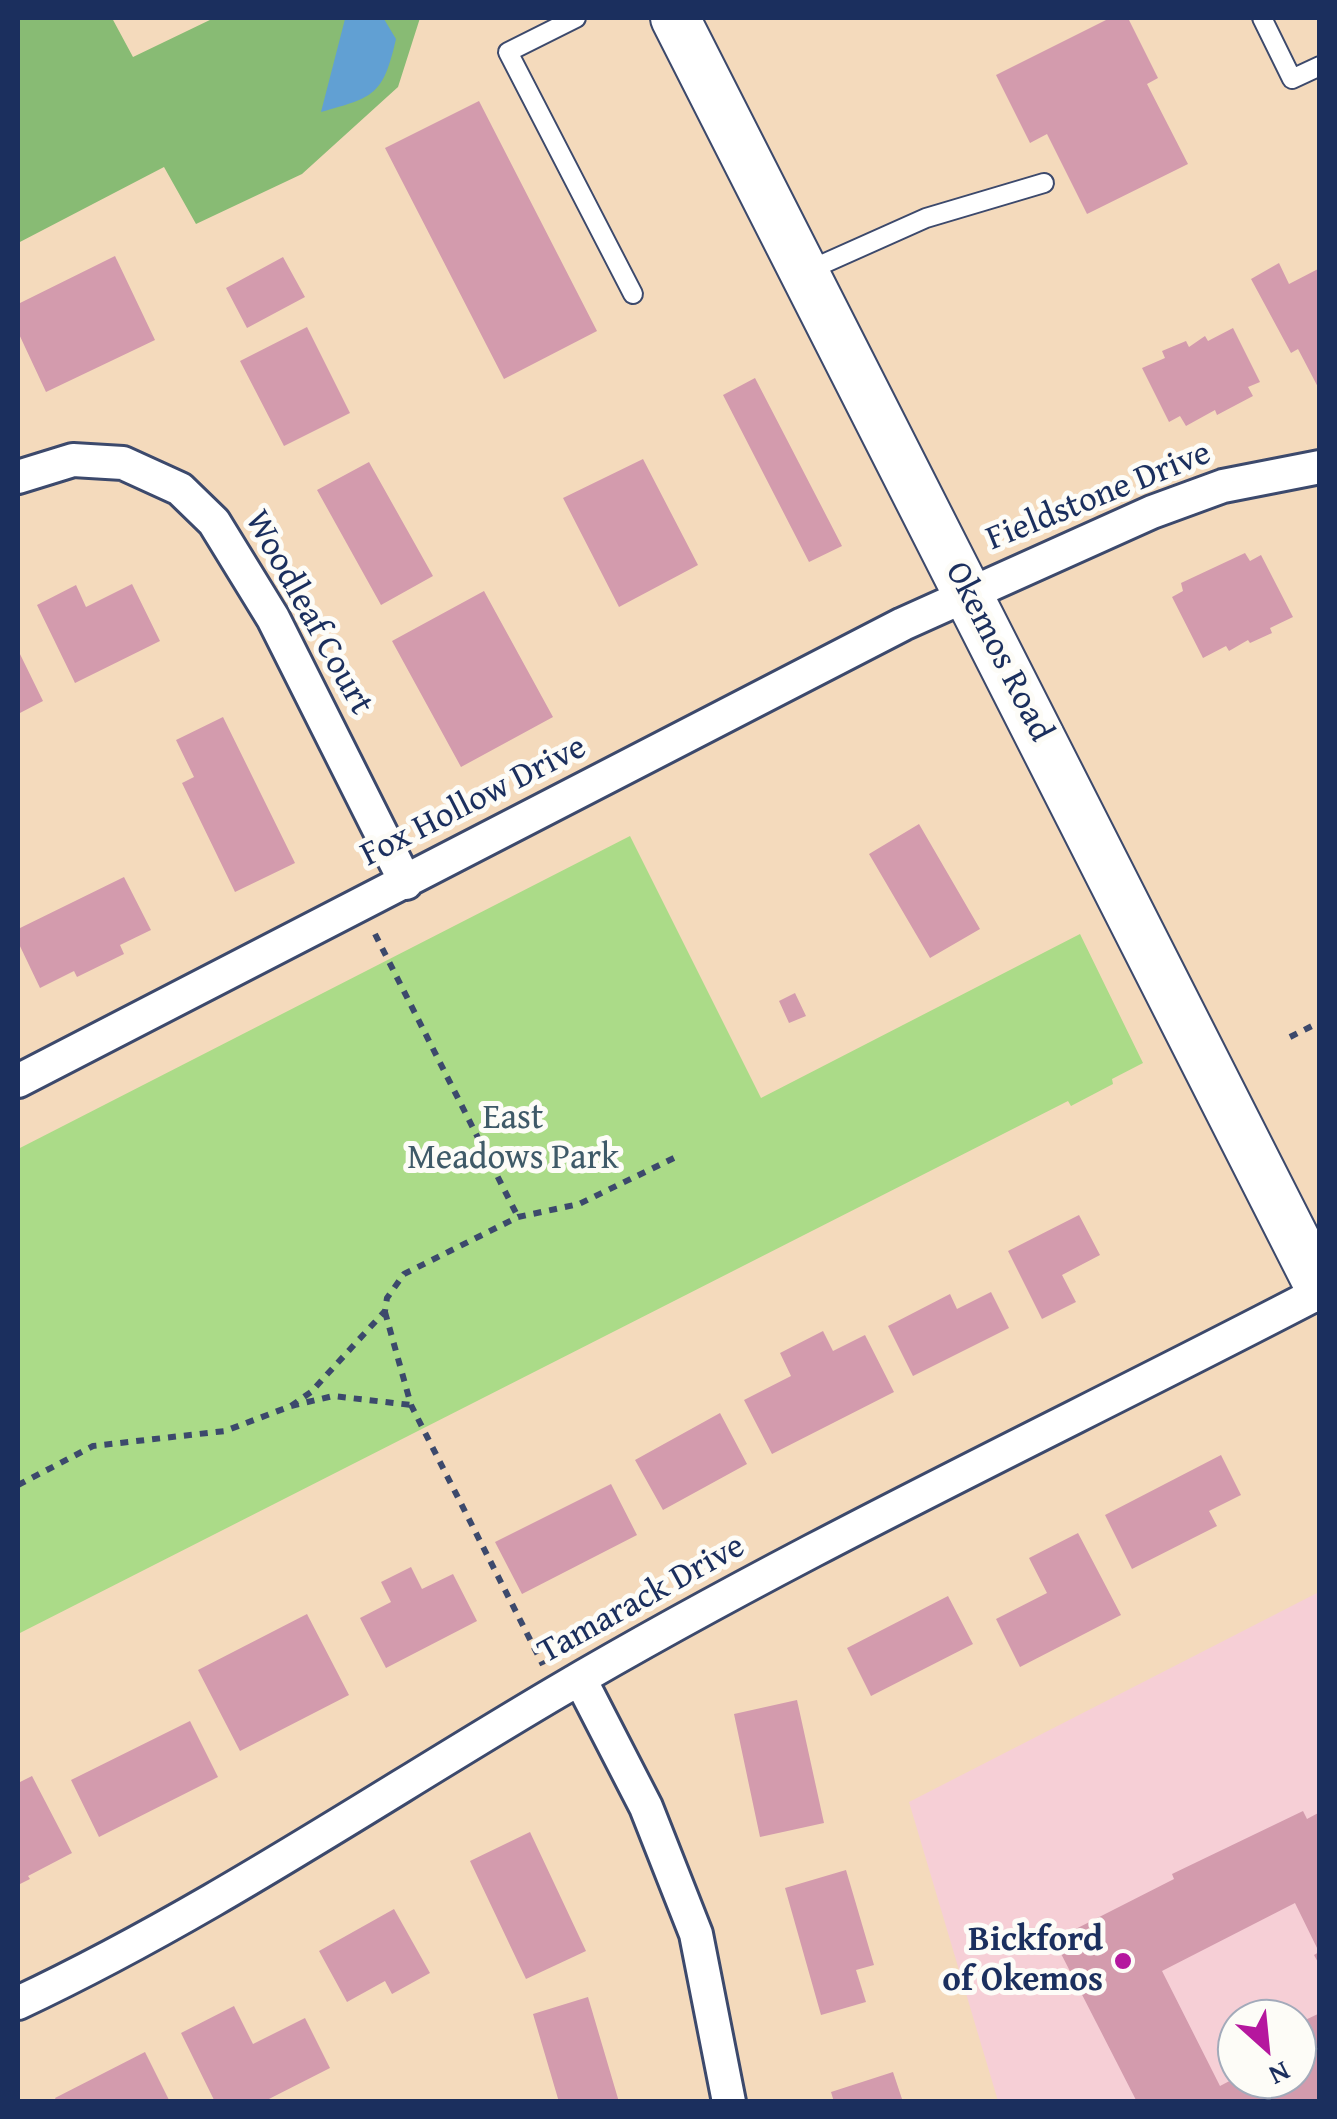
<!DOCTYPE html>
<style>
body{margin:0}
#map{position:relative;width:1337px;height:2119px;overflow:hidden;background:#f4dabc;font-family:"Gentium Book Plus",serif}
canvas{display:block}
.frame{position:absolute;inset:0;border:20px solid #1b2f5e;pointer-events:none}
.north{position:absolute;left:1217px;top:1999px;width:100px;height:100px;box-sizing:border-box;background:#fdfcf7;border:2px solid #a3aaba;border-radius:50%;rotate:153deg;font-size:28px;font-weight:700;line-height:40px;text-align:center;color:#1b2f5e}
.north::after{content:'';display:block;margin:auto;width:35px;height:45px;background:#b5179e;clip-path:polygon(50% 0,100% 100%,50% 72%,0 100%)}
</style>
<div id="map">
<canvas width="1337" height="2119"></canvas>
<div class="frame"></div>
<div class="north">N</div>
</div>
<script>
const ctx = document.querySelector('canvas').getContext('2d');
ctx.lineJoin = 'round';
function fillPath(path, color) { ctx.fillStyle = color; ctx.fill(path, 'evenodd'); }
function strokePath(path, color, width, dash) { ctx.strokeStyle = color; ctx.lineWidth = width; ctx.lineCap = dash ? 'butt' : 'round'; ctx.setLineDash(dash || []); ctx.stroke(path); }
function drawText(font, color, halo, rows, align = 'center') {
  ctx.font = font + ' "Gentium Book Plus",serif'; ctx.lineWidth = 10; ctx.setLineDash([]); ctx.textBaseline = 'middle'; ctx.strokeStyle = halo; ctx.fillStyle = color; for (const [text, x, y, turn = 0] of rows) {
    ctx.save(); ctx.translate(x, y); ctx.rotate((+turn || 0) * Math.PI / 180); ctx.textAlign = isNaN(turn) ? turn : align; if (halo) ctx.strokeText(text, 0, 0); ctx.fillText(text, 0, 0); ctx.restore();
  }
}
const built = new Path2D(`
 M 1319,1592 L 1319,2101 L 998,2101 L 909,1802 ZM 1237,2019 L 1297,2019 L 1297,2079 L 1237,2079 Z`);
const green = new Path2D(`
 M 630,836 L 761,1098 L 1080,934 L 1143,1063 L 1112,1079 L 1113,1084 L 1071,1106 L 1068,1101 L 18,1634 L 18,1149 Z`);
const forest = new Path2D(`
 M 18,18 L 112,18 L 133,57 L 214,18 L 420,18 L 398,87 L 302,174 L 196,224 L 164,167 L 18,243 Z`);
const water = new Path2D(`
 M 371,18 L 384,19 L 396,39 C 383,95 375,97 321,112 L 345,19 Z`);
const building = new Path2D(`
 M 1110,18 L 1128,18 L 1158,78 L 1147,84 L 1188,164 L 1087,214 L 1047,134 L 1030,143 L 996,75 Z
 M 479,101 L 597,331 L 504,379 L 385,148 Z
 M 115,256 L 155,340 L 46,392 L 18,332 L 18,304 Z
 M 283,257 L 305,297 L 247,328 L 226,288 Z
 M 1279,263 L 1289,284 L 1320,268 L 1320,391 L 1298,349 L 1291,353 L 1251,279 Z
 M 307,327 L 350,413 L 284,446 L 240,361 Z
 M 1233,328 L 1260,382 L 1248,387 L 1253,396 L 1217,415 L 1215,410 L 1186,426 L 1180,416 L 1169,422 L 1142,368 L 1165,358 L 1162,351 L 1186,341 L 1189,347 L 1205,336 L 1208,341 Z
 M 755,378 L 842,546 L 809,562 L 723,395 Z
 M 643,459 L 698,565 L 619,607 L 563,498 Z
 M 369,462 L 433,576 L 381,605 L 317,490 Z
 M 1245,553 L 1250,561 L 1261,555 L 1293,617 L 1270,628 L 1272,633 L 1250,643 L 1248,640 L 1229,651 L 1226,646 L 1203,658 L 1172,597 L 1183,591 L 1181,583 Z
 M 132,584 L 160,641 L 75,683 L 37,605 L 76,585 L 86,607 Z
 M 484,591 L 553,717 L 461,767 L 392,641 Z
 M 18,650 L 43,701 L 18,714 Z
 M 223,717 L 295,863 L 235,892 L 182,783 L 194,777 L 176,740 Z
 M 919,824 L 980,929 L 930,958 L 869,854 Z
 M 124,877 L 151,930 L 120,945 L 124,954 L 77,977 L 74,971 L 40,988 L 18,942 L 18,929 Z
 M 795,993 L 806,1016 L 789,1023 L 779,1001 Z
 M 1079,1215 L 1100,1255 L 1062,1275 L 1076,1302 L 1042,1319 L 1008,1251 Z
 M 991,1292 L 1009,1328 L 913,1376 L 888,1326 L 950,1294 L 957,1309 Z
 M 823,1331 L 833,1351 L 865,1335 L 894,1392 L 772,1454 L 744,1400 L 791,1376 L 780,1353 Z
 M 720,1413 L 747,1464 L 663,1510 L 635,1460 Z
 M 1221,1455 L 1241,1495 L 1209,1511 L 1217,1526 L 1132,1569 L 1105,1515 Z
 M 611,1484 L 637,1535 L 522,1594 L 495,1542 Z
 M 1078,1533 L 1121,1615 L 1020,1667 L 996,1619 L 1047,1593 L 1029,1558 Z
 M 411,1567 L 422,1589 L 453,1574 L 477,1621 L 386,1668 L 360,1618 L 391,1602 L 381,1582 Z
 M 948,1596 L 973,1644 L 871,1696 L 847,1648 Z
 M 307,1614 L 349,1695 L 240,1751 L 198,1670 Z
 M 797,1700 L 824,1823 L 760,1837 L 734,1714 Z
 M 190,1721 L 218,1777 L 99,1837 L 71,1780 Z
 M 32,1776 L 72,1853 L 28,1876 L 30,1879 L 18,1885 L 18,1783 Z
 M 1303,1811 L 1307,1819 L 1320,1812 L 1320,1966 L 1314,1955 L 1319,1952 L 1295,1903 L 1162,1971 L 1220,2086 L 1237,2077 L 1297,2079 L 1297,2046 L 1310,2040 L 1301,2022 L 1320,2013 L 1320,2102 L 1137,2102 L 1054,1940 L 1174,1879 L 1172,1874 Z
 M 530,1832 L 586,1951 L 526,1979 L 470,1861 Z
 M 846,1870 L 874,1965 L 856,1970 L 866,2002 L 821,2015 L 785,1888 Z
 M 394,1909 L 430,1973 L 392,1994 L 385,1981 L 347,2002 L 319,1951 Z
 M 588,1997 L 619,2102 L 559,2102 L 533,2014 Z
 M 234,2006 L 253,2044 L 305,2018 L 330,2068 L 263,2102 L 215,2102 L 181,2033 Z
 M 145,2052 L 170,2102 L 57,2102 L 55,2098 Z
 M 893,2072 L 903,2102 L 834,2102 L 831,2092 Z`);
const path = new Path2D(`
 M 375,934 L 518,1217
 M 1290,1037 L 1320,1022
 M 385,1312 L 411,1405 L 543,1665
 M 291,1406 L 311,1392 L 385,1311 L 387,1298 L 404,1274 L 518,1217 L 579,1204 L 678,1156
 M 18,1485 L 93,1446 L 225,1431 L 291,1406 L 333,1396 L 411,1405`);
const service = new Path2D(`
 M 576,18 L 508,52 L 633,294
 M 1262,18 L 1292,79 L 1320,66
 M 805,272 L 926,218 L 1044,183`);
const minor = new Path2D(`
 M 18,477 L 73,460 L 123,463 L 180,489 L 214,522 L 273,618 L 406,883
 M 18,1081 L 903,624 L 1152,512 L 1223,486 L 1320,467
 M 580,1679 L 646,1807 L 696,1934 L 729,2102
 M 18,2003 C 205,1915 377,1798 555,1693 C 803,1547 1065,1425 1320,1292`);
const secondary = new Path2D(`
 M 675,18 L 1320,1288`);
const markers = [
 [1123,1961,10,"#b5179e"]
];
const streetNames = [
 ["Fieldstone Drive",1099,497,-22],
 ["Woodleaf Court",308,613,61],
 ["Okemos Road",998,652,63],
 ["Fox Hollow Drive",474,802,-27],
 ["Tamarack Drive",642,1600,-29]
];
const parkNames = [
 ["East",513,1119],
 ["Meadows Park",513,1159]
];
const poiNames = [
 ["Bickford",1103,1941],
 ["of Okemos",1103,1981]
];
fillPath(built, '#f6cfd6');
fillPath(green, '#abdb88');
fillPath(forest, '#88bb74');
fillPath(water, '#61a0d3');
fillPath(building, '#d39bad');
strokePath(service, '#3c496c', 22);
strokePath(minor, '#3c496c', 38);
strokePath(secondary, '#3c496c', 52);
strokePath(path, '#3c496c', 6, [8, 8]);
strokePath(service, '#fff', 18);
strokePath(minor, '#fff', 32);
strokePath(secondary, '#fff', 48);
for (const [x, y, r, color] of markers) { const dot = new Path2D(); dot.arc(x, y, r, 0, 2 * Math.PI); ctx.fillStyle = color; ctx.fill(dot); strokePath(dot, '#fdfcf7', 4); }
drawText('35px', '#1b2f5e', '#fdfcf7', streetNames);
drawText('35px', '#3f5a68', '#fdfcf7', parkNames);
drawText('bold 35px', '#1b2f5e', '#fdfcf7', poiNames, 'right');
</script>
